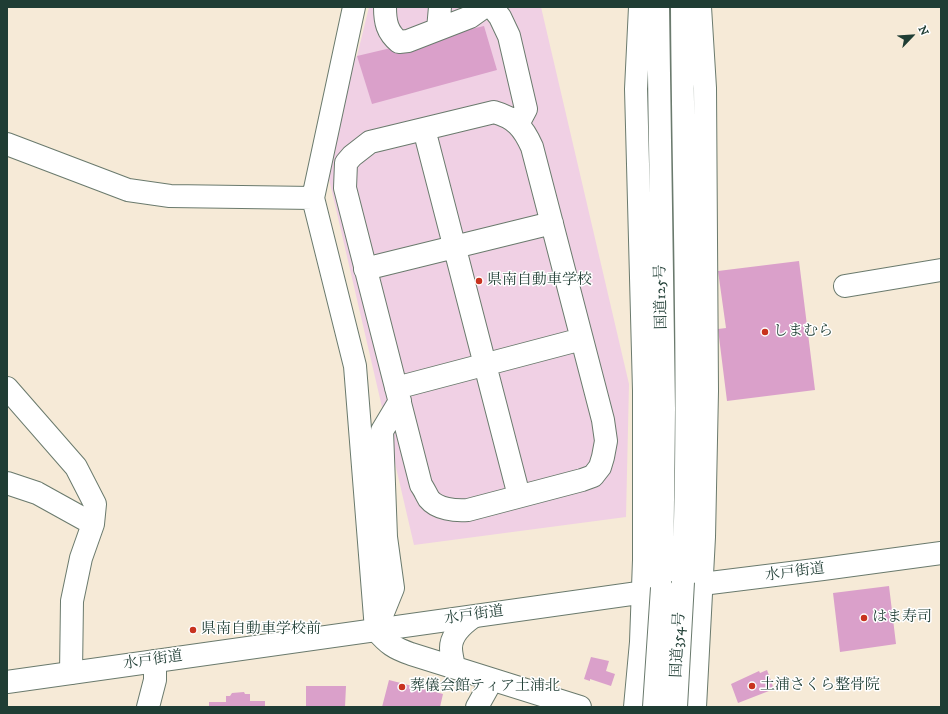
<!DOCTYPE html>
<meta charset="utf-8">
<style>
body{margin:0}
#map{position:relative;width:948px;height:714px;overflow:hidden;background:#f6ead7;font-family:"IM FELL DW Pica",serif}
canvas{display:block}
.frame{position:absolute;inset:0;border:8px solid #1f3d34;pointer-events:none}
.north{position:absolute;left:892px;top:16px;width:40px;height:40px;-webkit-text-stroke:3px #fff;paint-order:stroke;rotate:65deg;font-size:11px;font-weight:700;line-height:16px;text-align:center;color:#1f3d34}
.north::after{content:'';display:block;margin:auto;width:14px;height:18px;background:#1f3d34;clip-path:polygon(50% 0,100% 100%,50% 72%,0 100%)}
</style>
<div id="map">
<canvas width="948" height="714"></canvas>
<div class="frame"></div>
<div class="north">N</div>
</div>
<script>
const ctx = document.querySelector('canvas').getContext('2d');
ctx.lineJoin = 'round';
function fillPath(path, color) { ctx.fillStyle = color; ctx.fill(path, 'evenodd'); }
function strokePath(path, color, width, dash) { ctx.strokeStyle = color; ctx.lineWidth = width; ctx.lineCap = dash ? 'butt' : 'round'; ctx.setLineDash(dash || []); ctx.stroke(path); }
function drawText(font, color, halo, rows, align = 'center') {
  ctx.font = font + ' "IM FELL DW Pica","Noto Serif JP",serif'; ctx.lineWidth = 3; ctx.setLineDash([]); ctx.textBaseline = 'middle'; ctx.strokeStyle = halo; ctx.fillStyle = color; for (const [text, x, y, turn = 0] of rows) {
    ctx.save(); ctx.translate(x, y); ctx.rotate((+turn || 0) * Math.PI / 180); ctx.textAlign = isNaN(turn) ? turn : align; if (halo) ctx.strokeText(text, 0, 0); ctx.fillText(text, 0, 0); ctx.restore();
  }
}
const built = new Path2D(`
 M 369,7 L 541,7 L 629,384 L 626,517 L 414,545 L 329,179 L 354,60 L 357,56 Z`);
const building = new Path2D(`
 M 484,26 L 497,70 L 372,104 L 357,56 Z
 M 799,261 L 815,390 L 727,401 L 718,329 L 726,328 L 718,271 Z
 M 889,586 L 896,644 L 840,652 L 833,593 Z
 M 591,657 L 609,661 L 606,671 L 615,674 L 611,686 L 590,679 L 590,681 L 584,679 Z
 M 767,670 L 774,689 L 738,703 L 731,684 L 759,671 L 760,673 Z
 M 389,680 L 443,694 L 440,707 L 382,707 Z
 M 306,686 L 346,686 L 345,707 L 306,707 Z
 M 244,692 L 245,694 L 250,694 L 250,701 L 265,701 L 265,707 L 209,707 L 209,702 L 226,702 L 226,696 L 230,696 L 232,693 Z`);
const minor = new Path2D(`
 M 354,7 L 313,198 L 355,366 L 376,630
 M 385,7 C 385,22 387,32 399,42 L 408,41 L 470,17 L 484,7
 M 492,7 L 500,17 L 509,36 L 526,109 L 518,124
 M 438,29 L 440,7
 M 494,112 C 515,118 523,127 532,147 L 603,420 L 606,441 L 603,457 L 600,467 L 593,476 L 582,480 L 468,510 C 455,511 437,509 429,499 C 426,494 424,489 421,485 L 345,188 L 346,163 L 352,156 L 370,142 Z
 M 424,129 L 519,496
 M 7,144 L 128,190 L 170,196 L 313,198
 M 365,269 L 552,223
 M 845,286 L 941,270
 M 7,388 L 76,467 L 95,504 L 93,524 L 81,558 L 72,601 L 71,673
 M 396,388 L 582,339
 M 7,483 L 37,493 L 93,524
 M 378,625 L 393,588 L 386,537 L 382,431 L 400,401
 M 376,630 C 388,644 394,648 411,654 L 580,707
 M 454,667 C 453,661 451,654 451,648 C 451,634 463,624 473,617
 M 148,707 L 155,680 L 155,661
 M 477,707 L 492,680`);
const major = new Path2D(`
 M 702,584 L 823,569 L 941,553`);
const highway = new Path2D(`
 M 658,7 L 664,409 L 662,588
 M 682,7 C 683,199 691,391 683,582
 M 7,682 L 702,584
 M 635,707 L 641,642 L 644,560 L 644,391 L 636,89 L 640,7
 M 695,707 L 704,537 L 707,391 L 705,88 L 700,7`);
const highwayBridge = new Path2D(`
 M 654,707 L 662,588
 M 676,707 L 683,582`);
const markers = [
 [479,281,4,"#c8321e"],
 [765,332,4,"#c8321e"],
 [864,618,4,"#c8321e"],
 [193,630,4,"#c8321e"],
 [752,686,4,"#c8321e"],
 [402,687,4,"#c8321e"]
];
const poiNames = [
 ["県南自動車学校",487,281],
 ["しまむら",773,332],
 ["はま寿司",872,618],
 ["県南自動車学校前",201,630],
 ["土浦さくら整骨院",760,686],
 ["葬儀会館ティア土浦北",410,687]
];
const streetNames = [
 ["国道125号",662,297,-91],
 ["水戸街道",795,573,-7],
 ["水戸街道",474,616,-8],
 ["国道354号",679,645,-87],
 ["水戸街道",153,661,-8]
];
fillPath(built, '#f0d0e4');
fillPath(building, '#daa0ca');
strokePath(minor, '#6a7a6d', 24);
strokePath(major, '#6a7a6d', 24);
strokePath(highway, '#6a7a6d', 24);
strokePath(minor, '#fff', 22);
strokePath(major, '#fff', 22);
strokePath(highway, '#fff', 22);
strokePath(highwayBridge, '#6a7a6d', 24, []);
strokePath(highwayBridge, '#fff', 22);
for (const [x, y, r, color] of markers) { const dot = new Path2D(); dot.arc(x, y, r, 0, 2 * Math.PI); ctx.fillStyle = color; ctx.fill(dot); strokePath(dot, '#fff', 1.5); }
drawText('15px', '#1f3d34', '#fff', poiNames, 'left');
drawText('15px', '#1f3d34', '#fff', streetNames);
</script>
